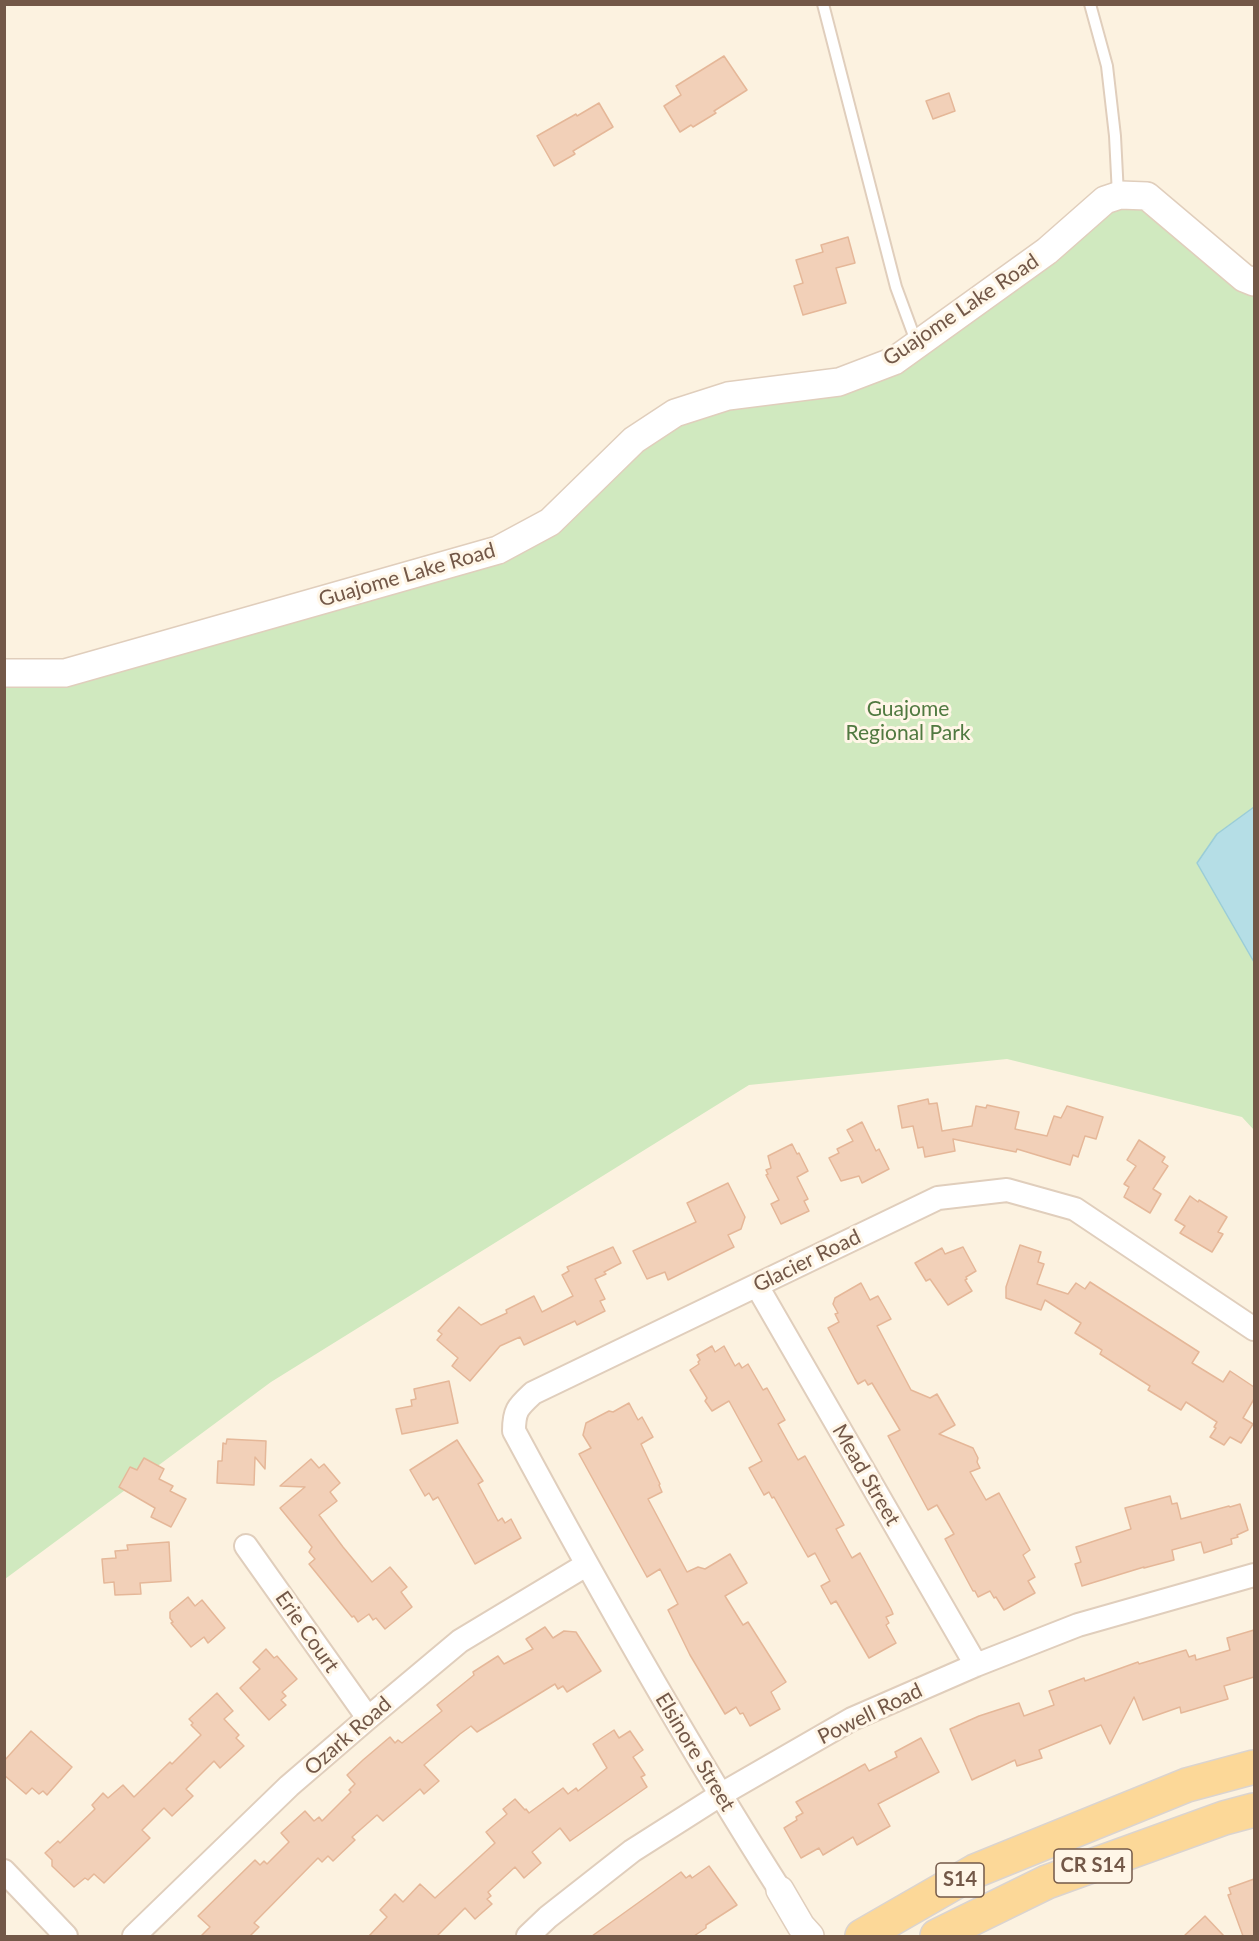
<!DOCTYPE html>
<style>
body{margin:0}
#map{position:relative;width:1259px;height:1941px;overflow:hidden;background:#fcf2e0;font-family:Lato,sans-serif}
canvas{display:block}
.frame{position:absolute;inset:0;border:6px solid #735848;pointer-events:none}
</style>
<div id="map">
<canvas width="1259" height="1941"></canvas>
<div class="frame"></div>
</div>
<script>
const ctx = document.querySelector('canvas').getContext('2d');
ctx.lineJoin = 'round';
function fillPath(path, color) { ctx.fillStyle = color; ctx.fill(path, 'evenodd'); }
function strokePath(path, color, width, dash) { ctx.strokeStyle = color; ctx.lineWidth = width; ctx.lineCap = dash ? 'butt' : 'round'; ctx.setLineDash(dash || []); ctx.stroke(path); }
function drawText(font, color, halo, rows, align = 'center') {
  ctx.font = font + ' Lato,sans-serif'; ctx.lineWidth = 6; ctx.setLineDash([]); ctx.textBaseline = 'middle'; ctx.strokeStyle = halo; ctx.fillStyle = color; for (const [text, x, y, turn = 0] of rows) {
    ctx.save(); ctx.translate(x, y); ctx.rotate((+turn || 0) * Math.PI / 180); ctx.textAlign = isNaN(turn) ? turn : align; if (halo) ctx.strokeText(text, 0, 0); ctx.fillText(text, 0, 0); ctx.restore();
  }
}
const green = new Path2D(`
 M 1127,194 L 1254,285 L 1254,1130 L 1242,1117 L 1007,1059 L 749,1085 L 271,1382 L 5,1579 L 4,673 L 15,675 L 497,552 L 658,422 L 848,380 Z`);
const water = new Path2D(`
 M 1254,807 L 1254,962 L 1197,863 L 1217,834 Z`);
const building = new Path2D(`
 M 724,56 L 747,90 L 714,111 L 716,113 L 693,127 L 691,125 L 680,132 L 664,106 L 681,95 L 676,86 Z
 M 949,93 L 955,111 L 933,119 L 926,101 Z
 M 599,103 L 613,127 L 573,151 L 575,154 L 554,166 L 537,136 L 576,114 L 577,116 Z
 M 848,237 L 855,263 L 836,268 L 846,303 L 803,315 L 794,286 L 803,283 L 796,260 L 823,252 L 821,245 Z
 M 928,1099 L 929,1104 L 937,1103 L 942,1131 L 972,1126 L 976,1106 L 986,1108 L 987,1105 L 1019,1112 L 1015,1129 L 1047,1136 L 1054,1116 L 1061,1118 L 1067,1106 L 1103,1117 L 1096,1139 L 1085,1136 L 1078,1157 L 1073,1155 L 1070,1165 L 1017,1149 L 1016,1152 L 953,1139 L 955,1151 L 925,1157 L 923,1147 L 918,1148 L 913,1126 L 902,1128 L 898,1106 Z
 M 862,1122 L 876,1151 L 879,1149 L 889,1169 L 862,1183 L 859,1176 L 841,1181 L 829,1158 L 839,1153 L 837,1149 L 853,1141 L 847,1130 Z
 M 1139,1140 L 1165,1157 L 1162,1162 L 1168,1166 L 1153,1189 L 1161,1194 L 1150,1213 L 1124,1197 L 1129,1187 L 1124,1184 L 1136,1166 L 1127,1160 Z
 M 792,1144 L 797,1154 L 799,1153 L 808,1171 L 797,1177 L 808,1199 L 804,1201 L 809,1211 L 781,1224 L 771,1204 L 779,1200 L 766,1175 L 768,1174 L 766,1170 L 771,1168 L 768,1156 Z
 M 728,1183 L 745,1217 L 741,1229 L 728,1235 L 734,1247 L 668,1280 L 665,1272 L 647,1279 L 633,1251 L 696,1222 L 687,1203 Z
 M 1190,1196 L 1198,1202 L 1199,1200 L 1227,1217 L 1218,1232 L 1223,1234 L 1212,1252 L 1180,1233 L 1185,1226 L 1175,1220 Z
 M 1020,1245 L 1041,1252 L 1038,1262 L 1044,1264 L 1037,1284 L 1068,1294 L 1076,1283 L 1085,1289 L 1090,1282 L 1199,1352 L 1192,1363 L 1223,1382 L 1230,1371 L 1254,1387 L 1254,1399 L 1243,1418 L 1253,1424 L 1241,1443 L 1230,1437 L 1224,1445 L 1210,1437 L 1216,1428 L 1214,1427 L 1217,1422 L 1186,1402 L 1181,1410 L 1148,1390 L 1150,1386 L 1100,1354 L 1102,1350 L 1075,1333 L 1081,1323 L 1045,1300 L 1041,1310 L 1006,1298 L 1006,1287 Z
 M 613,1247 L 621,1263 L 604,1272 L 606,1274 L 595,1279 L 605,1299 L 600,1301 L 605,1311 L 577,1325 L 575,1321 L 524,1345 L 520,1337 L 500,1346 L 470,1381 L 452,1366 L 458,1358 L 437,1340 L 442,1334 L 438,1331 L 459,1307 L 481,1325 L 507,1313 L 506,1310 L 534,1296 L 542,1312 L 573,1296 L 562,1275 L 569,1271 L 567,1267 Z
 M 963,1247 L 976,1271 L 966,1277 L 967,1279 L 965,1280 L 972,1291 L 948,1305 L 930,1279 L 926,1281 L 915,1263 L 942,1248 L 945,1254 Z
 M 861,1283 L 870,1300 L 878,1296 L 891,1319 L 877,1326 L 911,1390 L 930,1398 L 937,1394 L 955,1425 L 939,1434 L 973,1448 L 978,1458 L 977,1462 L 980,1468 L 970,1472 L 986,1500 L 999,1493 L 1030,1550 L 1023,1555 L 1035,1577 L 1028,1581 L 1035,1593 L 1004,1610 L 996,1597 L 994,1598 L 990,1591 L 978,1597 L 975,1591 L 973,1591 L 945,1539 L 954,1534 L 937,1505 L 928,1510 L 888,1436 L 900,1430 L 872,1383 L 868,1385 L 865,1380 L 858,1384 L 855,1379 L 828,1328 L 839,1322 L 835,1314 L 838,1313 L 833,1304 L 835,1298 Z
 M 712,1346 L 715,1352 L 724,1346 L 735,1366 L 739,1363 L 742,1368 L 748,1364 L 763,1390 L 767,1388 L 785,1420 L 778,1424 L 798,1460 L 805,1456 L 844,1525 L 836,1529 L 852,1558 L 860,1553 L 891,1609 L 893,1614 L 886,1617 L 889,1623 L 886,1625 L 896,1643 L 869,1658 L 836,1601 L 831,1604 L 821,1586 L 830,1581 L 815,1553 L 808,1557 L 774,1497 L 772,1498 L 769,1492 L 764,1495 L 749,1468 L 762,1461 L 729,1401 L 712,1411 L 705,1401 L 707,1398 L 690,1370 L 699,1364 L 698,1362 L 700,1360 L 697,1355 Z
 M 449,1381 L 458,1423 L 402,1434 L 396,1409 L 412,1406 L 411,1400 L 416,1399 L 414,1389 Z
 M 629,1403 L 638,1420 L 642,1417 L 653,1437 L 641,1444 L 660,1484 L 659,1485 L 662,1492 L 648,1499 L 687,1572 L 698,1567 L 705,1569 L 730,1554 L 747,1583 L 725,1596 L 743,1625 L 748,1622 L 786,1682 L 771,1692 L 780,1709 L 750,1726 L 743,1713 L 740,1714 L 736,1707 L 725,1714 L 690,1655 L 668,1610 L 678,1604 L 660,1569 L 647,1577 L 579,1454 L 591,1448 L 583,1435 L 586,1423 L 609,1411 L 613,1412 Z
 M 227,1439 L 266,1441 L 265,1469 L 255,1457 L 254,1485 L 217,1483 L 218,1461 L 222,1461 L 223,1443 L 226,1444 Z
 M 457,1440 L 483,1481 L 478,1484 L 498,1521 L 502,1518 L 505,1523 L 511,1519 L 521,1538 L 475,1564 L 438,1497 L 433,1500 L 429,1493 L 425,1496 L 410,1470 Z
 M 144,1458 L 164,1469 L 159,1479 L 173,1486 L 170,1491 L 186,1499 L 171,1527 L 151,1517 L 155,1508 L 119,1487 L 130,1467 L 137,1470 Z
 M 311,1459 L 319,1468 L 324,1464 L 340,1483 L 330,1492 L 337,1501 L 319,1515 L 343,1547 L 372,1582 L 390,1567 L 407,1587 L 401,1592 L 412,1607 L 385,1629 L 376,1618 L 373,1620 L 369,1614 L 358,1622 L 354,1616 L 352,1617 L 309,1564 L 315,1559 L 309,1552 L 312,1547 L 280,1508 L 305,1487 L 280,1486 Z
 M 1170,1496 L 1172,1504 L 1177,1503 L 1181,1519 L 1229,1506 L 1230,1507 L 1240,1504 L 1248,1530 L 1237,1535 L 1238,1537 L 1231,1539 L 1232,1544 L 1204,1553 L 1201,1542 L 1172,1550 L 1174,1560 L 1144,1568 L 1144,1567 L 1082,1586 L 1075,1564 L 1081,1562 L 1076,1547 L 1131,1529 L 1125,1508 Z
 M 169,1542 L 171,1581 L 140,1583 L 141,1594 L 115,1595 L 114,1582 L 104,1583 L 102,1559 L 116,1558 L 115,1551 L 128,1550 L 127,1545 Z
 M 188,1597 L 195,1606 L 202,1600 L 225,1628 L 208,1643 L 204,1637 L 191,1647 L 171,1623 L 173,1622 L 170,1618 L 170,1612 Z
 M 545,1627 L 553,1638 L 564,1631 L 576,1632 L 601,1671 L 567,1692 L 563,1686 L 558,1689 L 555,1684 L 477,1732 L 471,1726 L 460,1734 L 424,1765 L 439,1781 L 424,1794 L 420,1789 L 383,1821 L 377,1815 L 352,1837 L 355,1840 L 333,1861 L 328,1856 L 322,1862 L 318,1858 L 254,1923 L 259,1927 L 250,1936 L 201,1936 L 210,1927 L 198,1916 L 255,1860 L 260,1865 L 264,1861 L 267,1864 L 289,1842 L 281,1833 L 305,1811 L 314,1821 L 319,1817 L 322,1821 L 351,1792 L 349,1790 L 355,1784 L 347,1775 L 363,1760 L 390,1737 L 395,1743 L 398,1740 L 402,1743 L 442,1711 L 437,1705 L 474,1675 L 473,1672 L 498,1656 L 504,1664 L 533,1649 L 526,1639 Z
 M 1254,1630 L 1254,1677 L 1224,1686 L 1228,1699 L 1181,1713 L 1180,1707 L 1143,1720 L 1134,1697 L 1110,1744 L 1101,1725 L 1039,1750 L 1042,1758 L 1017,1766 L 1015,1760 L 972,1780 L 950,1729 L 979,1716 L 1019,1703 L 1024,1716 L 1054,1705 L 1049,1691 L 1084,1678 L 1085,1681 L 1138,1662 L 1139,1664 L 1186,1650 L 1189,1657 L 1195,1655 L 1196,1660 L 1230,1650 L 1227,1638 Z
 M 266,1649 L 274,1658 L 277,1656 L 297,1679 L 282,1692 L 286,1696 L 281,1700 L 286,1705 L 269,1720 L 240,1688 L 260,1669 L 253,1662 Z
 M 217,1693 L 233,1711 L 224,1719 L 239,1735 L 236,1738 L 244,1746 L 220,1768 L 214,1761 L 186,1789 L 193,1796 L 172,1816 L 164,1808 L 142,1830 L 150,1838 L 104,1883 L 94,1874 L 88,1880 L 85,1878 L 74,1887 L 52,1866 L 52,1860 L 45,1853 L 58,1841 L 60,1843 L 95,1809 L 92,1805 L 103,1793 L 108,1798 L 123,1785 L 134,1797 L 170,1762 L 172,1764 L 201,1735 L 191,1725 L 193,1723 L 189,1719 Z
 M 614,1730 L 619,1738 L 630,1731 L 643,1750 L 633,1757 L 645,1775 L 641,1777 L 647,1787 L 570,1841 L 560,1828 L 532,1852 L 541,1863 L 524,1878 L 515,1867 L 488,1892 L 491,1896 L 487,1899 L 492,1904 L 475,1919 L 465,1908 L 437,1936 L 369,1936 L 387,1917 L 380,1910 L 395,1894 L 403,1902 L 420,1884 L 435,1898 L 495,1843 L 486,1832 L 507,1814 L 503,1809 L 515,1799 L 525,1810 L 526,1809 L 529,1813 L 563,1788 L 568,1794 L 576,1788 L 578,1791 L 607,1768 L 593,1744 Z
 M 31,1731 L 72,1767 L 47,1795 L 43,1791 L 39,1794 L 32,1788 L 26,1794 L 4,1775 L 4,1761 Z
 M 921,1738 L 939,1772 L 878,1804 L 890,1826 L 857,1845 L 853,1837 L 823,1855 L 819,1848 L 801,1858 L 784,1828 L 797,1820 L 796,1817 L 803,1813 L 796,1802 L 865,1764 L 869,1771 L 897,1757 L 895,1752 Z
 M 709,1866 L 737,1905 L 706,1925 L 706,1928 L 694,1936 L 592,1936 L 681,1872 L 686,1878 L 690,1875 L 692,1878 Z
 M 1254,1879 L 1254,1936 L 1243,1936 L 1228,1895 L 1231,1894 L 1229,1888 Z
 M 1205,1916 L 1224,1936 L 1184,1936 Z`);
const service = new Path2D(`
 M 823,4 L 896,287 L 917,344
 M 1090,4 L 1107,66 L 1115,136 L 1118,195`);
const minor = new Path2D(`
 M 757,1286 L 976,1665
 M 246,1546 L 368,1718
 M 4,1871 L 66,1936
 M 780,1890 C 685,1741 598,1587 514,1431 C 514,1410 518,1407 533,1393 L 938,1198 L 1007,1190 L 1075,1209 L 1254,1329
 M 134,1936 L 289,1786 L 368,1718 L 460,1641 L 586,1565
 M 528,1936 L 548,1917 L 632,1851 L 720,1795 L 852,1719 L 976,1665 L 1078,1625 L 1254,1575`);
const tertiary = new Path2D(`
 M 4,673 L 65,673 L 498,550 L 550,522 L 634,440 L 675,413 L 728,396 L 839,382 L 894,361 L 1047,251 L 1105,200 L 1120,195 L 1147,196 L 1244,278 L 1254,282
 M 780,1890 L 801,1926 L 810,1936`);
const primary = new Path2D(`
 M 862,1936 L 975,1871 L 1187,1785 L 1254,1767
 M 937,1936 L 1047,1882 L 1224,1818 L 1254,1810`);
const shields = [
 [1093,1866,78],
 [960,1880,48]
];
const shieldNames = [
 ["CR S14",1093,1866],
 ["S14",960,1880]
];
const streetNames = [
 ["Guajome Lake Road",961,310,-34],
 ["Guajome Lake Road",407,575,-16],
 ["Glacier Road",807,1261,-26],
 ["Mead Street",866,1475,60],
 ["Erie Court",307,1632,55],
 ["Powell Road",870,1714,-26],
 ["Ozark Road",348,1736,-41],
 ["Elsinore Street",695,1752,59]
];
const parkNames = [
 ["Guajome",908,709],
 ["Regional Park",908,733]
];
fillPath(green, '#d0e9bf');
fillPath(water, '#b5dee6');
strokePath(water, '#9bcdd7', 1.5);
fillPath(building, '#f2d0b8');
strokePath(building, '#e5b798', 1.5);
strokePath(service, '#e0cebc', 14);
strokePath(minor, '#e0cebc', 26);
strokePath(tertiary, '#e0cebc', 30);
strokePath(primary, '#dbd4cf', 36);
strokePath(service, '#fff', 10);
strokePath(minor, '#fff', 22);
strokePath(tertiary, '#fff', 27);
strokePath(primary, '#fcd898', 33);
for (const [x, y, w] of shields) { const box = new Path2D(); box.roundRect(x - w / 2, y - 17, w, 34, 4.5); ctx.fillStyle = '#fff6e7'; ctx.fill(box); strokePath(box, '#735848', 1.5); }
drawText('bold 20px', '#735848', null, shieldNames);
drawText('21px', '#735848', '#fff6e7', streetNames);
drawText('21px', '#507940', '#fff6e7', parkNames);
</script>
